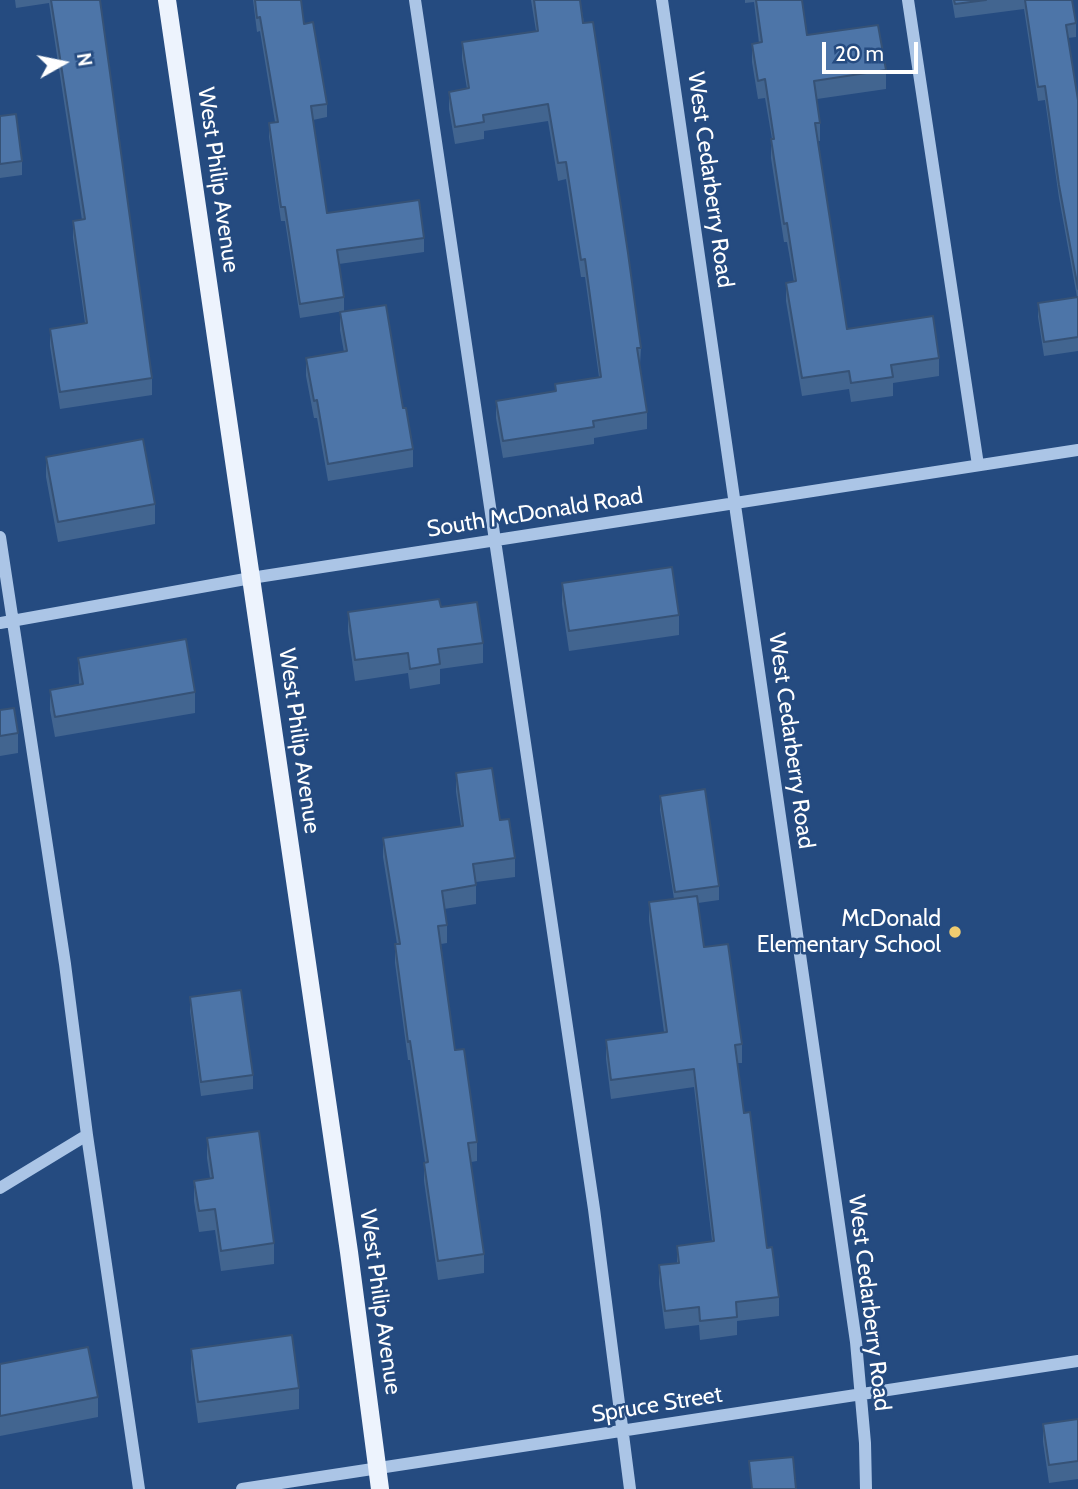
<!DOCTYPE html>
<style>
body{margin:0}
#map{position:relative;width:1078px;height:1489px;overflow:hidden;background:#254b80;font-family:Cabin,sans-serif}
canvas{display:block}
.north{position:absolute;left:28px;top:28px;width:70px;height:70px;-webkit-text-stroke:5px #254b80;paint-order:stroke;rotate:81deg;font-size:19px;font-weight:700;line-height:28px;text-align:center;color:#fff}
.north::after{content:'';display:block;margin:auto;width:24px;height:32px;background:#fff;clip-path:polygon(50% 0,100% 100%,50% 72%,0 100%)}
.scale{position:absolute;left:822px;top:42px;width:96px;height:32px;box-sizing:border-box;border:4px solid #fff;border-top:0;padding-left:9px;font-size:21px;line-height:24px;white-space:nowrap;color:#fff;-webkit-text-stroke:5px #254b80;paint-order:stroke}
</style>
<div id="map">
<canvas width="1078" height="1489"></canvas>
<div class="north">N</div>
<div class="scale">20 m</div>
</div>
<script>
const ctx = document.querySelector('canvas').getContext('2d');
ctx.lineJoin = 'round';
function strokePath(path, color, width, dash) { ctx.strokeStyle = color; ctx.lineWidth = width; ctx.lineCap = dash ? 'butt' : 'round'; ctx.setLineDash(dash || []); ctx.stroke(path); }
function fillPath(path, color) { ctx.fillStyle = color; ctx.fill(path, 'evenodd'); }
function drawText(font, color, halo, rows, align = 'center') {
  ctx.font = font + ' Cabin,sans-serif'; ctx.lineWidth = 5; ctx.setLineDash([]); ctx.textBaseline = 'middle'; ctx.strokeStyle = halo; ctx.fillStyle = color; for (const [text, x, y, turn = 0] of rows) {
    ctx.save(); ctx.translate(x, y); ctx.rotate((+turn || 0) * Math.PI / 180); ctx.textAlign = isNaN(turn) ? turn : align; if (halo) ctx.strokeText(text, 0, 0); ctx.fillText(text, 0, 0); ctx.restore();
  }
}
const minor = new Path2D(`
 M 415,0 L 594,1209 L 630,1489
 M 662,0 L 856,1342 L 865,1443 L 866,1489
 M 908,0 L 978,465
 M 0,537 L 65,964 L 87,1135 L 139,1489
 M 0,623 L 251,578 L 1078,450
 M 0,1188 L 87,1135
 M 242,1489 L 1078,1361`);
const major = new Path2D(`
 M 167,0 L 349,1252 L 380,1489`);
const wall = new Path2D(`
 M 15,0 L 100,0 L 152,378 L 152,395 L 60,409 L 50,346 L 50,329 L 85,323 L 73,238 L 73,221 L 82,220 L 49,3 L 16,8 Z
 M 253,0 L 301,0 L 304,24 L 327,104 L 327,117 L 313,120 L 327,213 L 424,238 L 424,252 L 339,264 L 344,297 L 344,311 L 300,318 L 285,221 L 281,221 L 269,137 L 269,123 L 275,122 L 260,31 L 257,32 Z
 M 531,0 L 580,0 L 641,348 L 640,365 L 647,412 L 647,429 L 594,438 L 594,444 L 503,458 L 496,418 L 496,401 L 555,391 L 555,384 L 599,377 L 585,277 L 581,277 L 566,179 L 558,181 L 548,121 L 484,131 L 484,139 L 455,144 L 449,109 L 449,92 L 467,89 L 462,59 L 462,42 L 536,31 Z
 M 745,0 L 802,0 L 807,35 L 886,70 L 886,89 L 817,99 L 820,123 L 820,141 L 818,141 L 847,329 L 939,358 L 939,376 L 893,383 L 893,396 L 851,402 L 849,389 L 802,396 L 786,301 L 786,283 L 794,282 L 787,242 L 784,242 L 771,158 L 771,139 L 772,139 L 765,98 L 758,99 L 752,62 L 752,44 L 759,43 L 754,2 L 745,3 Z
 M 952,0 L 1072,0 L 1076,23 L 1076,37 L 1068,38 L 1078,100 L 1078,351 L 1044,356 L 1038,317 L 1038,303 L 1077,297 L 1059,198 L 1045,100 L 1038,101 L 1024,9 L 955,18 Z
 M 0,116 L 22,161 L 22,175 L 0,178 Z
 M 340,312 L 403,408 L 413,449 L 413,467 L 328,481 L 317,418 L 314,418 L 306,376 L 306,358 L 344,352 L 340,330 Z
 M 46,457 L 155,504 L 155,524 L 58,542 L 46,477 Z
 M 562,583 L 679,615 L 679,635 L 569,651 L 562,604 Z
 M 441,607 L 483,643 L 483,663 L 440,669 L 440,684 L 410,689 L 408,673 L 355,681 L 348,632 L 348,612 Z
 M 78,658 L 195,692 L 195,713 L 55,737 L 50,710 L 50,690 L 79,684 Z
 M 0,710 L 18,733 L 18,753 L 0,756 Z
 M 456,773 L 500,820 L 515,858 L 515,877 L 476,882 L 476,904 L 444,909 L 447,925 L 447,943 L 441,944 L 455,1050 L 477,1142 L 477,1161 L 471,1162 L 484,1254 L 484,1273 L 438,1280 L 424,1181 L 424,1163 L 425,1162 L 410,1060 L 408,1060 L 395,963 L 395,944 L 397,944 L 383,857 L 383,838 L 461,826 L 456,792 Z
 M 660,796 L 719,886 L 719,900 L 698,903 L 704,947 L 742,1044 L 742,1063 L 737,1063 L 744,1113 L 767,1248 L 779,1297 L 779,1316 L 737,1321 L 737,1335 L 700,1340 L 699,1325 L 665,1329 L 659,1284 L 659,1265 L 677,1263 L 677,1246 L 712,1241 L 694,1087 L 611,1099 L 606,1059 L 606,1040 L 664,1032 L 649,921 L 649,902 L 674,899 L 660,810 Z
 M 190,997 L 253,1075 L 253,1089 L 201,1096 L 190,1011 Z
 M 207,1138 L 274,1243 L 274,1264 L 221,1271 L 215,1230 L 199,1232 L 194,1201 L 194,1181 L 210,1178 L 207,1158 Z
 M 191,1349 L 299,1388 L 299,1409 L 198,1423 L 191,1369 Z
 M 0,1364 L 98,1397 L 98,1417 L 0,1436 Z
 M 1078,1419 L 1078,1479 L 1049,1483 L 1043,1442 L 1043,1424 Z`);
const building = new Path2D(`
 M 51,0 L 100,0 L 152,378 L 60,392 L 50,329 L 87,323 L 73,221 L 85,219 Z
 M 255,0 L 301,0 L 304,24 L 313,22 L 327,104 L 311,106 L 327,213 L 419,200 L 424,238 L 337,250 L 344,297 L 300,304 L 285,207 L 281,207 L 269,123 L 278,122 L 260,17 L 257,18 Z
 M 534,0 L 580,0 L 583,23 L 593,22 L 628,253 L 641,348 L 637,348 L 647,412 L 593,421 L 594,427 L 503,441 L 496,401 L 556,391 L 555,384 L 601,377 L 585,259 L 581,260 L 566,162 L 558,163 L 548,104 L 483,115 L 484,122 L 455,127 L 449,92 L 469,88 L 462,42 L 538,31 Z
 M 756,0 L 802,0 L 807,35 L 878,25 L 886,70 L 814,81 L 820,123 L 815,123 L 847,329 L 933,316 L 939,358 L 891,365 L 893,377 L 851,383 L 849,371 L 802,378 L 786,283 L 796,281 L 787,223 L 784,224 L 771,139 L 774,139 L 765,79 L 758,81 L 752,44 L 762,42 Z
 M 954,0 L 986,0 L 955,4 Z
 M 1025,0 L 1072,0 L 1076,23 L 1066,25 L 1078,100 L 1078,289 L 1059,185 L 1045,86 L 1038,87 Z
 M 16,114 L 22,161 L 0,164 L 0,116 Z
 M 1078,297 L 1078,337 L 1044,342 L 1038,303 Z
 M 386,305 L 403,408 L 406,408 L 413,449 L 328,464 L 317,400 L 314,401 L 306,358 L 347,351 L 340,312 Z
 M 143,439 L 155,504 L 58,522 L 46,457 Z
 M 672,567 L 679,615 L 569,631 L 562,583 Z
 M 439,599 L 441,607 L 477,602 L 483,643 L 438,649 L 440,664 L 410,669 L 408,653 L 355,660 L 348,612 Z
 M 186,639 L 195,692 L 55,717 L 50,690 L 83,684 L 78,658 Z
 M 14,708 L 18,733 L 0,736 L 0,710 Z
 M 492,768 L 500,820 L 509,819 L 515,858 L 473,864 L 476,885 L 442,891 L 447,925 L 438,926 L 455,1050 L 464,1049 L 477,1142 L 468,1143 L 484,1254 L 438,1261 L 424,1163 L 428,1162 L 410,1041 L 408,1042 L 395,944 L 400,944 L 383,838 L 463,826 L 456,773 Z
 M 705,789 L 719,886 L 675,892 L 660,796 Z
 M 697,896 L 704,947 L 728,944 L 742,1044 L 735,1045 L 744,1113 L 750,1112 L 767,1248 L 772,1247 L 779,1297 L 736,1302 L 737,1317 L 700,1321 L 699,1307 L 665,1311 L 659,1265 L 679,1263 L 677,1246 L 714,1241 L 694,1069 L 611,1080 L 606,1040 L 667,1032 L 649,902 Z
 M 241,990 L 253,1075 L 201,1082 L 190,997 Z
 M 259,1131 L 274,1243 L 221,1251 L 215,1209 L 199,1211 L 194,1181 L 213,1178 L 207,1138 Z
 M 292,1335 L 299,1388 L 198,1402 L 191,1349 Z
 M 88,1347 L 98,1397 L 0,1416 L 0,1364 Z
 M 1078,1419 L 1078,1461 L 1049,1465 L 1043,1424 Z
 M 793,1457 L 796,1489 L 752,1489 L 749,1461 Z`);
const markers = [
 [955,932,7,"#f0cc70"]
];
const streetNames = [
 ["West Philip Avenue",218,180,82],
 ["West Cedarberry Road",710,180,82],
 ["South McDonald Road",535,513,-9],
 ["West Philip Avenue",299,741,82],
 ["West Cedarberry Road",791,741,82],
 ["West Philip Avenue",380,1302,82],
 ["West Cedarberry Road",869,1303,83],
 ["Spruce Street",657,1405,-9]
];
const poiNames = [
 ["McDonald",941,919],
 ["Elementary School",941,945]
];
strokePath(minor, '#abc5e6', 12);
strokePath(major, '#edf3fd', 18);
fillPath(wall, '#426590');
fillPath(building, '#4d75a8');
strokePath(building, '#365276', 2);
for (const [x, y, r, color] of markers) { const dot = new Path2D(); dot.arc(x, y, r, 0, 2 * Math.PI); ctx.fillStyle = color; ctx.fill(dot); strokePath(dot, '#254b80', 2.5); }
drawText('23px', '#fff', '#254b80', streetNames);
drawText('23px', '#fff', '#254b80', poiNames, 'right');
</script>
